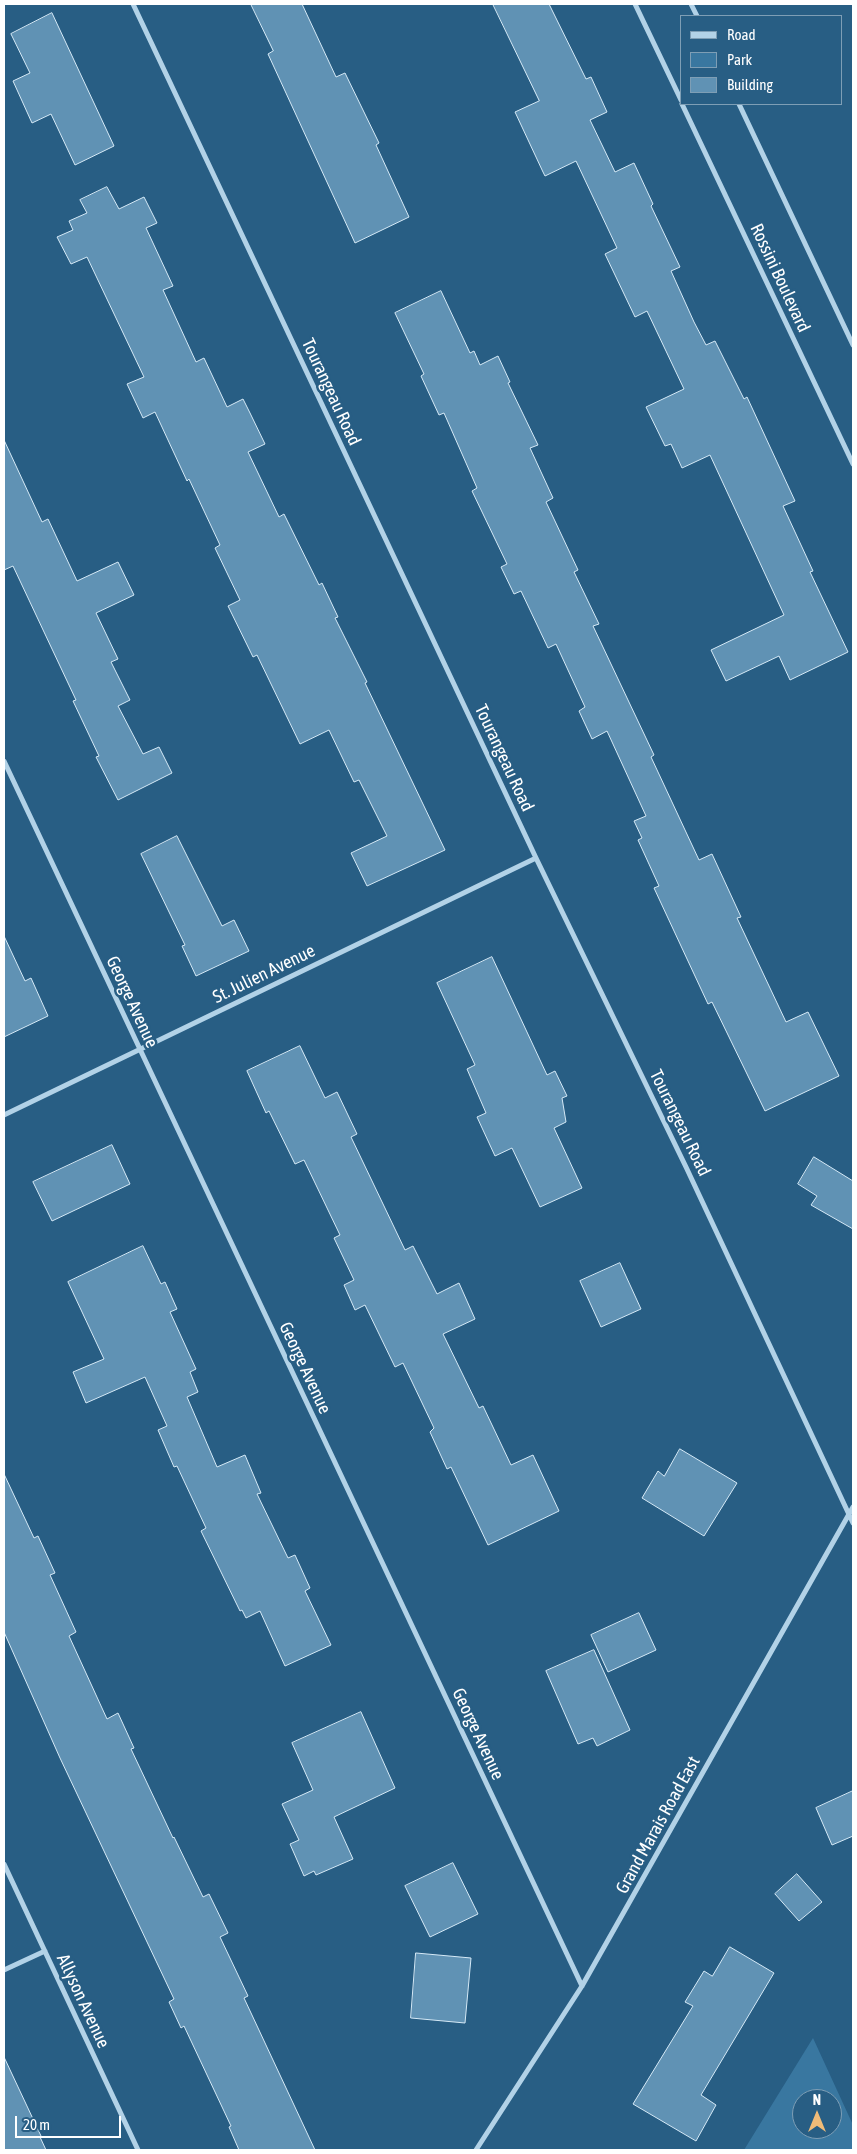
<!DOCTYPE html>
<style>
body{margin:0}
#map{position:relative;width:857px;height:2154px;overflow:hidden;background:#285e84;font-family:"Asap Condensed",sans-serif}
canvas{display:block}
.frame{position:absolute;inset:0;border:5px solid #fff;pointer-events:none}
.legend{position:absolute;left:680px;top:15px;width:162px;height:90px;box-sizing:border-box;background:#285e84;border:1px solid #7e9eb5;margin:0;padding:6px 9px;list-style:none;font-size:15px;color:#fff}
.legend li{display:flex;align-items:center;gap:10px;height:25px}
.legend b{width:25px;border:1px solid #7e9eb5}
.north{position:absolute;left:792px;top:2089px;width:50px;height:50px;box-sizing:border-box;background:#285e84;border:1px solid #7e9eb5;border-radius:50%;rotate:0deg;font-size:14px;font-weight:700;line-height:20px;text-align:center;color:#fff}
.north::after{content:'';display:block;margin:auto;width:18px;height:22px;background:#efbb78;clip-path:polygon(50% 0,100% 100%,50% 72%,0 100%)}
.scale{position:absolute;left:15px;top:2116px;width:106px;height:22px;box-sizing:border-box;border:2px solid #fff;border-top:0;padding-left:6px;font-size:15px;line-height:18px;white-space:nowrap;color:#fff;-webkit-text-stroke:4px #285e84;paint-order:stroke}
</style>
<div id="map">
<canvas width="857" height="2154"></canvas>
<div class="frame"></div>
<ul class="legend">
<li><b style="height:6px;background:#b2d2e7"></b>Road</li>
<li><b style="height:14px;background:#3977a0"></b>Park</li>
<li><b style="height:14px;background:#6092b4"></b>Building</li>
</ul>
<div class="north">N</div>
<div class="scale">20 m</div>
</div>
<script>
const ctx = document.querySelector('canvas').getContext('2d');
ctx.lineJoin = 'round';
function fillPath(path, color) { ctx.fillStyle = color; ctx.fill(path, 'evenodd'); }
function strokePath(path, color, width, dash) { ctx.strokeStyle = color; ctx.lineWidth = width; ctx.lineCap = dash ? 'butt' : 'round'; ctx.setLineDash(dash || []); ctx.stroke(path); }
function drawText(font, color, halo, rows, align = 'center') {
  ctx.font = font + ' "Asap Condensed",sans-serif'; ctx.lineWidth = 5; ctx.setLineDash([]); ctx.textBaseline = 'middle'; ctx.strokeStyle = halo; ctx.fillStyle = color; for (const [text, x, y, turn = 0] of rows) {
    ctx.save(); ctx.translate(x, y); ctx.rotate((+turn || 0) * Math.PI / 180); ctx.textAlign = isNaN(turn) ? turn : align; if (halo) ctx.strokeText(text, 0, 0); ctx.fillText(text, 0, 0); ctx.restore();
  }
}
const green = new Path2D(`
 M 813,2038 L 853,2125 L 853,2150 L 744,2150 ZM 802,2099 L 832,2099 L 832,2129 L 802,2129 Z`);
const building = new Path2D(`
 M 251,4 L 302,4 L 336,77 L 345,73 L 379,143 L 376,145 L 409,217 L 355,243 L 268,54 L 273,51 Z
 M 493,4 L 549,4 L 586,79 L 591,77 L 607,112 L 590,120 L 615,172 L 634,163 L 653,204 L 651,206 L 680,267 L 671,271 L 694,322 L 706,345 L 715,341 L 744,399 L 747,397 L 795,501 L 783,506 L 813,571 L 810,572 L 848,652 L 790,680 L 779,656 L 726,681 L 711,650 L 784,615 L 710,455 L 682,468 L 671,444 L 665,446 L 646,407 L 684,389 L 647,311 L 635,317 L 605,254 L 617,248 L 576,161 L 545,176 L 543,172 L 515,112 L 539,101 Z
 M 52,13 L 114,146 L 75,165 L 51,114 L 32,123 L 13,81 L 30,73 L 11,34 Z
 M 107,187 L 119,209 L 144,197 L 157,223 L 146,228 L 173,286 L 163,290 L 196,362 L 204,358 L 227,407 L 243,399 L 250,413 L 265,444 L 248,452 L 279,517 L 284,514 L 319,585 L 322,583 L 338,617 L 335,618 L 367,682 L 365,683 L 445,850 L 367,886 L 351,853 L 387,836 L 359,780 L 354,782 L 329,730 L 300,744 L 257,655 L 253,657 L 228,606 L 240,600 L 215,548 L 220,545 L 189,479 L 187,481 L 155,412 L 143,418 L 127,384 L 144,377 L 87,257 L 71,264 L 57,237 L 73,230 L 69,221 L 87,213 L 80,200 Z
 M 441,291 L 470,353 L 474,351 L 480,365 L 498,356 L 510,382 L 508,383 L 538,445 L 530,448 L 553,498 L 546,502 L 578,570 L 574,572 L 599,624 L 593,626 L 654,755 L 651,757 L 699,860 L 712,854 L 741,917 L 737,918 L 786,1022 L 808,1012 L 839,1076 L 765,1111 L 712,1002 L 708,1004 L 654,888 L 659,886 L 638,840 L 642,838 L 634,821 L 646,816 L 607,731 L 592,739 L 579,711 L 585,707 L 556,644 L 548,648 L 521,591 L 514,594 L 501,567 L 507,564 L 472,491 L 477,488 L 444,413 L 439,415 L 421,376 L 424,374 L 395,313 Z
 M 4,440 L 42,522 L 48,519 L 77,581 L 118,562 L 134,595 L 96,613 L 118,659 L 111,662 L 130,700 L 118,706 L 143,754 L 159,747 L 172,773 L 118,800 L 96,757 L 99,756 L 73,701 L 76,700 L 13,566 L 4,570 Z
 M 177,836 L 222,926 L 234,920 L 249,951 L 196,976 L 182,946 L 185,945 L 141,854 Z
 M 4,936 L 25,981 L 31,978 L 48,1016 L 4,1037 Z
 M 492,957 L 547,1075 L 555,1071 L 567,1096 L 562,1098 L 566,1122 L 554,1128 L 582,1188 L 540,1207 L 512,1148 L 495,1156 L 477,1117 L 486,1113 L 467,1069 L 475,1065 L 437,983 Z
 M 300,1046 L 325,1098 L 337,1092 L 357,1134 L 351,1137 L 405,1250 L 413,1246 L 437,1294 L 459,1283 L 475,1319 L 443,1334 L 479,1408 L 483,1406 L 511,1465 L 533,1455 L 559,1511 L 488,1545 L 451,1467 L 447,1469 L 430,1432 L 434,1428 L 403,1363 L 395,1367 L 365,1305 L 355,1310 L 344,1285 L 354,1280 L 334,1238 L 340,1235 L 304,1160 L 295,1164 L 269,1111 L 266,1113 L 247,1071 Z
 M 112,1145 L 130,1184 L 52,1221 L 33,1182 Z
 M 814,1157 L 853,1181 L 853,1229 L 811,1205 L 817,1196 L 798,1184 Z
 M 143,1246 L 161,1284 L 165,1282 L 177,1309 L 170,1312 L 196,1369 L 190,1372 L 198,1392 L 187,1397 L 217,1467 L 245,1455 L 261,1493 L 257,1494 L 288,1558 L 295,1555 L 310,1588 L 305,1591 L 331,1645 L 285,1666 L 260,1611 L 246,1618 L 242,1610 L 240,1611 L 201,1531 L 206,1528 L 177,1466 L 174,1467 L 158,1430 L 167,1426 L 145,1377 L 86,1403 L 73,1372 L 104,1359 L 68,1282 Z
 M 620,1263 L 641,1309 L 601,1327 L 580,1281 Z
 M 680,1449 L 737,1483 L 704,1536 L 642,1498 L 658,1471 L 664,1476 Z
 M 4,1474 L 34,1538 L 38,1536 L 55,1573 L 50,1575 L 76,1632 L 69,1636 L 107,1719 L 118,1713 L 134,1748 L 131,1749 L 173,1838 L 174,1837 L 203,1897 L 209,1894 L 228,1933 L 220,1937 L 248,1996 L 244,1998 L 315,2150 L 239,2150 L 229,2127 L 231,2126 L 184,2026 L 181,2028 L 169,2002 L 174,1999 L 60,1758 L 4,1632 Z
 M 639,1613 L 656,1650 L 608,1672 L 591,1635 Z
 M 594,1650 L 630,1730 L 597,1746 L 593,1738 L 578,1744 L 546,1671 Z
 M 361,1712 L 395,1788 L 334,1817 L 353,1859 L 316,1875 L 314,1871 L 304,1876 L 290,1844 L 299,1840 L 282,1804 L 313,1790 L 292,1743 Z
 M 853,1791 L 853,1836 L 832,1845 L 816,1808 Z
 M 453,1863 L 478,1914 L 430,1937 L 405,1886 Z
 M 797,1874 L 822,1902 L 799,1921 L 775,1894 Z
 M 730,1947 L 774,1973 L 701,2095 L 716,2105 L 696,2141 L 633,2104 L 693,2006 L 685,2002 L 704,1971 L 712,1976 Z
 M 416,1953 L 471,1958 L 465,2023 L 411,2018 Z
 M 4,2057 L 41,2136 L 40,2137 L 46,2150 L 4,2150 Z`);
const minor = new Path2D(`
 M 133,4 L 536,858 L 686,1167 L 853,1523
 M 635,4 L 681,100
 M 691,4 L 697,16
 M 682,104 L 853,464
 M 739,104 L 853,345
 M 4,761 L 582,1986
 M 4,1115 L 536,858
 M 4,1864 L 138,2150
 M 4,1970 L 45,1951
 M 476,2150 L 582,1986 L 853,1507`);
const streetNames = [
 ["Rossini Boulevard",780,278,65],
 ["Tourangeau Road",331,392,65],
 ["Tourangeau Road",504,758,65],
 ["St. Julien Avenue",264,974,-26],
 ["George Avenue",132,1002,65],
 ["Tourangeau Road",680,1123,64],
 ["George Avenue",305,1368,65],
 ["George Avenue",478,1734,65],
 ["Grand Marais Road East",658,1825,-61],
 ["Allyson Avenue",83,2001,65]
];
fillPath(green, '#3977a0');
fillPath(building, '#6092b4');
strokePath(building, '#d5e9f6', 1);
strokePath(minor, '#b2d2e7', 5);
drawText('18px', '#fff', '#285e84', streetNames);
</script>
